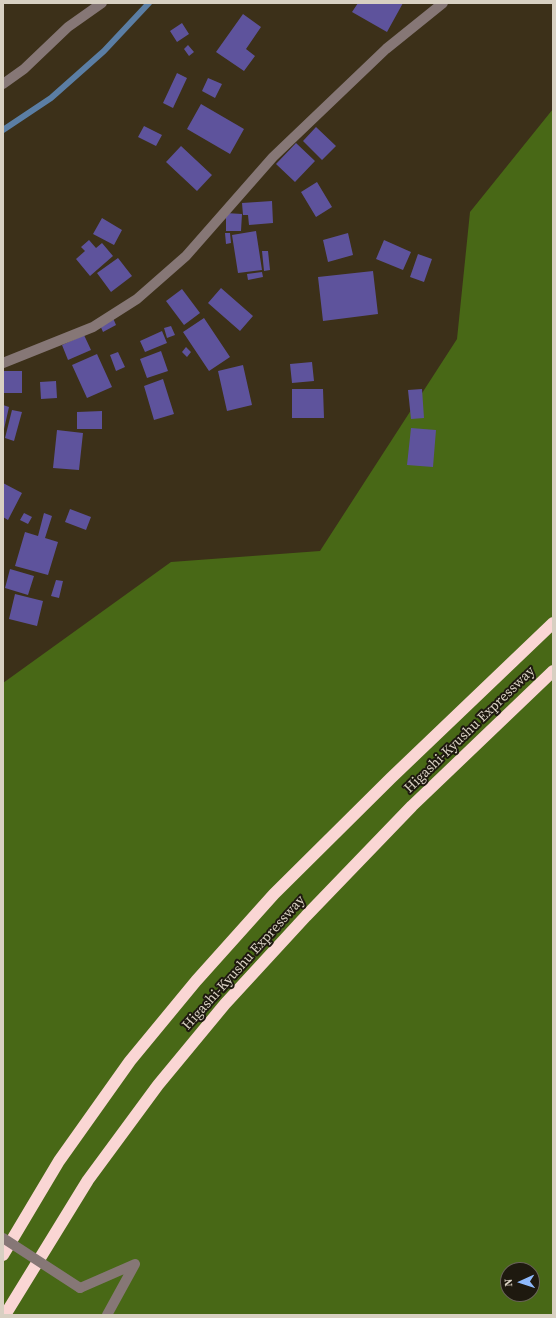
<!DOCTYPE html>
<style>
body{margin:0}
#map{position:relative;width:556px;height:1318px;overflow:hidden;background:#3c3019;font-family:"Source Serif 4",serif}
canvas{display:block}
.frame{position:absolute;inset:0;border:4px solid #d8d0c2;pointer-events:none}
.north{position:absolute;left:500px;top:1262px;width:40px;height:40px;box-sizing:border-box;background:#1e190f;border:1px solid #686257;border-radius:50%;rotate:267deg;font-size:11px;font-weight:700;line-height:16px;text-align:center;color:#d8d0c2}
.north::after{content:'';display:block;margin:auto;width:14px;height:18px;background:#8eb9fc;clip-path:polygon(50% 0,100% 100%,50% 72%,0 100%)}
</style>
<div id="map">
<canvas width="556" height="1318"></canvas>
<div class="frame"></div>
<div class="north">N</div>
</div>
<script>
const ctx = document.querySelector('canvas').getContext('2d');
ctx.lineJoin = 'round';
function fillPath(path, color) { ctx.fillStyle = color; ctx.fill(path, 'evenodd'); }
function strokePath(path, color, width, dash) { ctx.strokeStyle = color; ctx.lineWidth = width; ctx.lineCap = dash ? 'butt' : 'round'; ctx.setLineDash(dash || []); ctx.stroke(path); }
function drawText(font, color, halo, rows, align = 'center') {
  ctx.font = font + ' "Source Serif 4",serif'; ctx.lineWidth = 4; ctx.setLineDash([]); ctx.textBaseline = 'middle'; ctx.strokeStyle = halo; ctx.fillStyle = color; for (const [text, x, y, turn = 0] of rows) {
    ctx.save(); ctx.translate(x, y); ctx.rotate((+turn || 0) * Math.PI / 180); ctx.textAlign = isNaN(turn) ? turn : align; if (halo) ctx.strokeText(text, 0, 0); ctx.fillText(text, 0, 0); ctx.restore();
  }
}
const forest = new Path2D(`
 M 553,109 L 553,1315 L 3,1315 L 3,683 L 171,562 L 320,551 L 457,339 L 470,212 ZM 508,1270 L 532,1270 L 532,1294 L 508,1294 Z`);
const stream = new Path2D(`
 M 3,130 L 51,98 L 104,51 L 149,3`);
const building = new Path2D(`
 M 358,3 L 403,3 L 387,32 L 352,12 Z
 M 243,14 L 261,27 L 246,49 L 255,56 L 244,71 L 216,52 Z
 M 182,23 L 189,34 L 177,42 L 170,31 Z
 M 188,45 L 194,52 L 189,56 L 184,49 Z
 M 177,73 L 187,78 L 173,108 L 163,103 Z
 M 208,78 L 222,84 L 215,98 L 202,91 Z
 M 201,104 L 244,129 L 230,154 L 187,129 Z
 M 144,126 L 162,135 L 156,146 L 138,137 Z
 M 316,127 L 336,146 L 322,160 L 303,141 Z
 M 296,143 L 315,161 L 295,182 L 276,164 Z
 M 181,146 L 212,175 L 197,191 L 166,162 Z
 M 317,182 L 332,207 L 316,217 L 301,192 Z
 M 272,201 L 273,223 L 249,225 L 248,215 L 243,215 L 242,203 Z
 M 226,213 L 242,214 L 241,231 L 226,231 Z
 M 102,218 L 122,230 L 114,245 L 93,234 Z
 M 256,231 L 262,270 L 238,273 L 232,235 Z
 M 225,233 L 230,233 L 231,243 L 226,244 Z
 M 348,233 L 353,255 L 328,262 L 323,240 Z
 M 89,240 L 96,248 L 102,243 L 113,256 L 90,276 L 76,259 L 85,251 L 81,247 Z
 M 384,240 L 411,252 L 403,270 L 376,259 Z
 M 262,251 L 268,251 L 270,270 L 264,271 Z
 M 418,254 L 432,259 L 424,282 L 410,277 Z
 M 118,258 L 132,276 L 111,292 L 97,273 Z
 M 373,271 L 378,314 L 323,321 L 318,277 Z
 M 262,272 L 263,277 L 248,280 L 247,274 Z
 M 221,288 L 253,316 L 240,331 L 208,303 Z
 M 182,289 L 200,313 L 184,325 L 166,301 Z
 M 113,318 L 116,325 L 103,332 L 100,325 Z
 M 204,318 L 230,357 L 209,371 L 183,332 Z
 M 171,326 L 175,335 L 167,338 L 164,328 Z
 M 162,331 L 167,343 L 145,352 L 140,341 Z
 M 84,335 L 91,350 L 68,360 L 62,345 Z
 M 186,347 L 191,352 L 187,357 L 182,352 Z
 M 161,351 L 168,371 L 147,378 L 140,359 Z
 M 118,352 L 125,367 L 116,371 L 110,355 Z
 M 97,354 L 112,387 L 87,398 L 72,365 Z
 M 312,362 L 314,381 L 292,383 L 290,364 Z
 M 243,365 L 252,405 L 227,411 L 218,371 Z
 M 3,371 L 22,371 L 22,393 L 3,393 Z
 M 163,379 L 174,414 L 154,420 L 144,386 Z
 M 56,381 L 57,398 L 41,399 L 40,382 Z
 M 292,389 L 323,389 L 324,418 L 292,418 Z
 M 422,389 L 424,418 L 411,419 L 408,390 Z
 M 3,405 L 9,407 L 4,429 L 3,429 Z
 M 12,410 L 22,412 L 14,441 L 5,438 Z
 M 102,411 L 102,429 L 77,429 L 77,412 Z
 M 411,428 L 436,430 L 433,467 L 407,465 Z
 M 57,430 L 83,433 L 79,470 L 53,468 Z
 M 3,483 L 22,493 L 8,520 L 3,517 Z
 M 70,509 L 91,517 L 86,530 L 65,522 Z
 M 24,513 L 32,517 L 28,524 L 20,520 Z
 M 44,513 L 52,516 L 45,538 L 58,542 L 48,575 L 15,566 L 25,532 L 38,536 Z
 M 10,569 L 34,576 L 28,595 L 5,588 Z
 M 56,580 L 63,581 L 59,598 L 51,596 Z
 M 15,594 L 43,601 L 37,626 L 9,619 Z`);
const minor = new Path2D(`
 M 3,84 L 24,69 L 68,27 L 102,3
 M 3,363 L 93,327 L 137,299 L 186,256 L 273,157 L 386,49 L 443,3
 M 80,1288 L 135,1264 L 107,1315`);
const highway = new Path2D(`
 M 3,1255 L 59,1161 L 130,1061 L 196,981 L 274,894 L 391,778 L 553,623
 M 5,1315 L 88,1180 L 158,1085 L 225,1004 L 306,916 L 412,806 L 553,671`);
const minorBridge = new Path2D(`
 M 3,1238 L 80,1288`);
const streetNames = [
 ["Higashi-Kyushu Expressway",470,730,-44],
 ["Higashi-Kyushu Expressway",244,963,-48]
];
fillPath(forest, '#486816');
strokePath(stream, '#5b7ea4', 6);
fillPath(building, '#5e539c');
strokePath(minor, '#867776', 10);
strokePath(highway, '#fad6d4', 12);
strokePath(minorBridge, '#867776', 10);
drawText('14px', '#d8d0c2', '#1e190f', streetNames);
</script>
